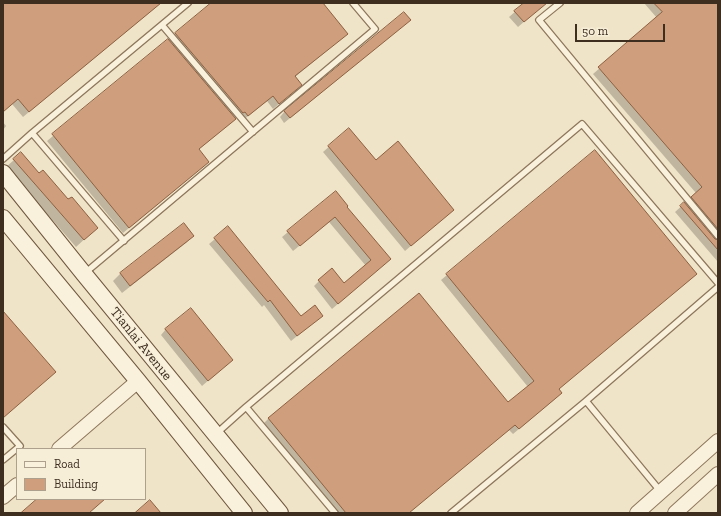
<!DOCTYPE html>
<style>
body{margin:0}
#map{position:relative;width:721px;height:516px;overflow:hidden;background:#f0e4c8;font-family:"Zilla Slab",serif}
canvas{display:block}
.frame{position:absolute;inset:0;border:4px solid #3d2e20;pointer-events:none}
.legend{position:absolute;left:16px;top:448px;width:130px;height:52px;box-sizing:border-box;background:#f7eed8;border:1px solid #ada18e;margin:0;padding:5px 7px;list-style:none;font-size:12px;color:#3d2e20}
.legend li{display:flex;align-items:center;gap:8px;height:20px}
.legend b{width:20px;border:1px solid #ada18e}
.scale{position:absolute;left:575px;top:24px;width:90px;height:18px;box-sizing:border-box;border:2px solid #3d2e20;border-top:0;padding-left:5px;font-size:12px;line-height:14px;white-space:nowrap;color:#3d2e20;-webkit-text-stroke:3px #f7eed8;paint-order:stroke}
</style>
<div id="map">
<canvas width="721" height="516"></canvas>
<div class="frame"></div>
<ul class="legend">
<li><b style="height:5px;background:#faf1dc"></b>Road</li>
<li><b style="height:11px;background:#cf9f7d"></b>Building</li>
</ul>
<div class="scale">50 m</div>
</div>
<script>
const ctx = document.querySelector('canvas').getContext('2d');
ctx.lineJoin = 'round';
function fillPath(path, color) { ctx.fillStyle = color; ctx.fill(path, 'evenodd'); }
function strokePath(path, color, width, dash) { ctx.strokeStyle = color; ctx.lineWidth = width; ctx.lineCap = dash ? 'butt' : 'round'; ctx.setLineDash(dash || []); ctx.stroke(path); }
function drawText(font, color, halo, rows, align = 'center') {
  ctx.font = font + ' "Zilla Slab",serif'; ctx.lineWidth = 3; ctx.setLineDash([]); ctx.textBaseline = 'middle'; ctx.strokeStyle = halo; ctx.fillStyle = color; for (const [text, x, y, turn = 0] of rows) {
    ctx.save(); ctx.translate(x, y); ctx.rotate((+turn || 0) * Math.PI / 180); ctx.textAlign = isNaN(turn) ? turn : align; if (halo) ctx.strokeText(text, 0, 0); ctx.fillText(text, 0, 0); ctx.restore();
  }
}
const shadow = new Path2D(`
 M 3,3 L 161,3 L 23,117 L 12,104 L 3,112 Z
 M 213,3 L 322,3 L 341,39 L 295,77 L 295,90 L 273,109 L 267,101 L 242,121 L 238,117 L 236,118 L 198,150 L 202,167 L 123,233 L 47,141 Z
 M 525,3 L 546,3 L 518,27 L 509,17 Z
 M 644,3 L 718,3 L 718,262 L 675,212 L 696,193 L 593,74 L 657,18 Z
 M 404,25 L 284,123 L 280,117 L 285,111 Z
 M 3,122 L 6,126 L 3,130 Z
 M 349,129 L 375,161 L 453,210 L 405,251 L 323,152 Z
 M 595,152 L 696,274 L 558,389 L 555,399 L 513,434 L 509,430 L 408,513 L 336,513 L 263,424 L 269,418 L 508,403 L 528,387 L 441,280 Z
 M 14,160 L 89,235 L 76,247 L 6,167 Z
 M 346,207 L 390,259 L 332,309 L 314,286 L 319,281 L 344,284 L 366,266 L 329,222 L 293,251 L 282,237 L 288,232 Z
 M 193,236 L 186,243 L 122,293 L 113,281 L 121,273 Z
 M 215,239 L 301,317 L 322,316 L 291,341 L 264,305 L 262,307 L 209,244 Z
 M 166,329 L 232,360 L 202,386 L 161,335 Z`);
const building = new Path2D(`
 M 3,3 L 161,3 L 29,112 L 18,99 L 3,112 Z
 M 211,3 L 323,3 L 348,34 L 295,76 L 302,85 L 279,104 L 273,96 L 248,116 L 245,112 L 243,113 L 175,33 Z
 M 524,3 L 547,3 L 524,22 L 514,11 Z
 M 654,3 L 718,3 L 718,229 L 691,197 L 702,187 L 598,67 L 662,12 Z
 M 404,12 L 411,20 L 290,118 L 284,111 Z
 M 168,39 L 236,119 L 199,149 L 209,162 L 129,228 L 52,134 Z
 M 349,128 L 376,160 L 398,141 L 454,210 L 411,246 L 328,146 Z
 M 595,150 L 697,274 L 559,389 L 562,393 L 519,429 L 515,425 L 409,513 L 346,513 L 268,418 L 419,293 L 508,402 L 534,381 L 446,274 Z
 M 21,152 L 39,173 L 43,170 L 68,199 L 72,197 L 98,228 L 84,240 L 13,159 Z
 M 336,191 L 348,206 L 347,207 L 391,259 L 338,304 L 318,280 L 332,268 L 344,283 L 371,260 L 335,217 L 300,246 L 287,231 Z
 M 684,202 L 715,239 L 718,240 L 718,250 L 680,206 Z
 M 184,223 L 194,236 L 130,286 L 120,273 Z
 M 228,226 L 301,316 L 315,305 L 323,316 L 297,336 L 270,300 L 268,302 L 214,238 Z
 M 191,308 L 233,360 L 208,381 L 165,329 Z
 M 3,311 L 56,372 L 3,418 Z
 M 37,499 L 105,499 L 89,513 L 21,513 Z
 M 150,500 L 161,513 L 135,513 Z`);
const service = new Path2D(`
 M 560,3 L 539,20 L 718,236
 M 162,25 L 253,132
 M 32,133 L 188,3
 M 3,159 L 32,133 L 124,241
 M 85,273 L 375,29 L 353,3
 M 586,401 L 718,287
 M 3,427 L 20,446 L 3,460
 M 217,433 L 246,407
 M 335,513 L 246,407 L 582,124 L 718,283
 M 451,513 L 586,401 L 661,492`);
const tertiary = new Path2D(`
 M 59,449 L 138,381
 M 3,497 L 17,485
 M 637,513 L 718,441
 M 675,513 L 718,474`);
const secondary = new Path2D(`
 M 3,173 L 84,274 L 280,513
 M 3,218 L 138,381 L 244,513`);
const streetNames = [
 ["Tianlai Avenue",141,344,51]
];
fillPath(shadow, '#0003');
fillPath(building, '#cf9f7d');
strokePath(building, '#8d5f41', 1);
strokePath(service, '#8d765c', 8);
strokePath(tertiary, '#8d765c', 16);
strokePath(secondary, '#6f573f', 18);
strokePath(service, '#faf1dc', 5.5);
strokePath(tertiary, '#faf1dc', 14);
strokePath(secondary, '#faf1dc', 16);
drawText('14px', '#3d2e20', '#f7eed8', streetNames);
</script>
